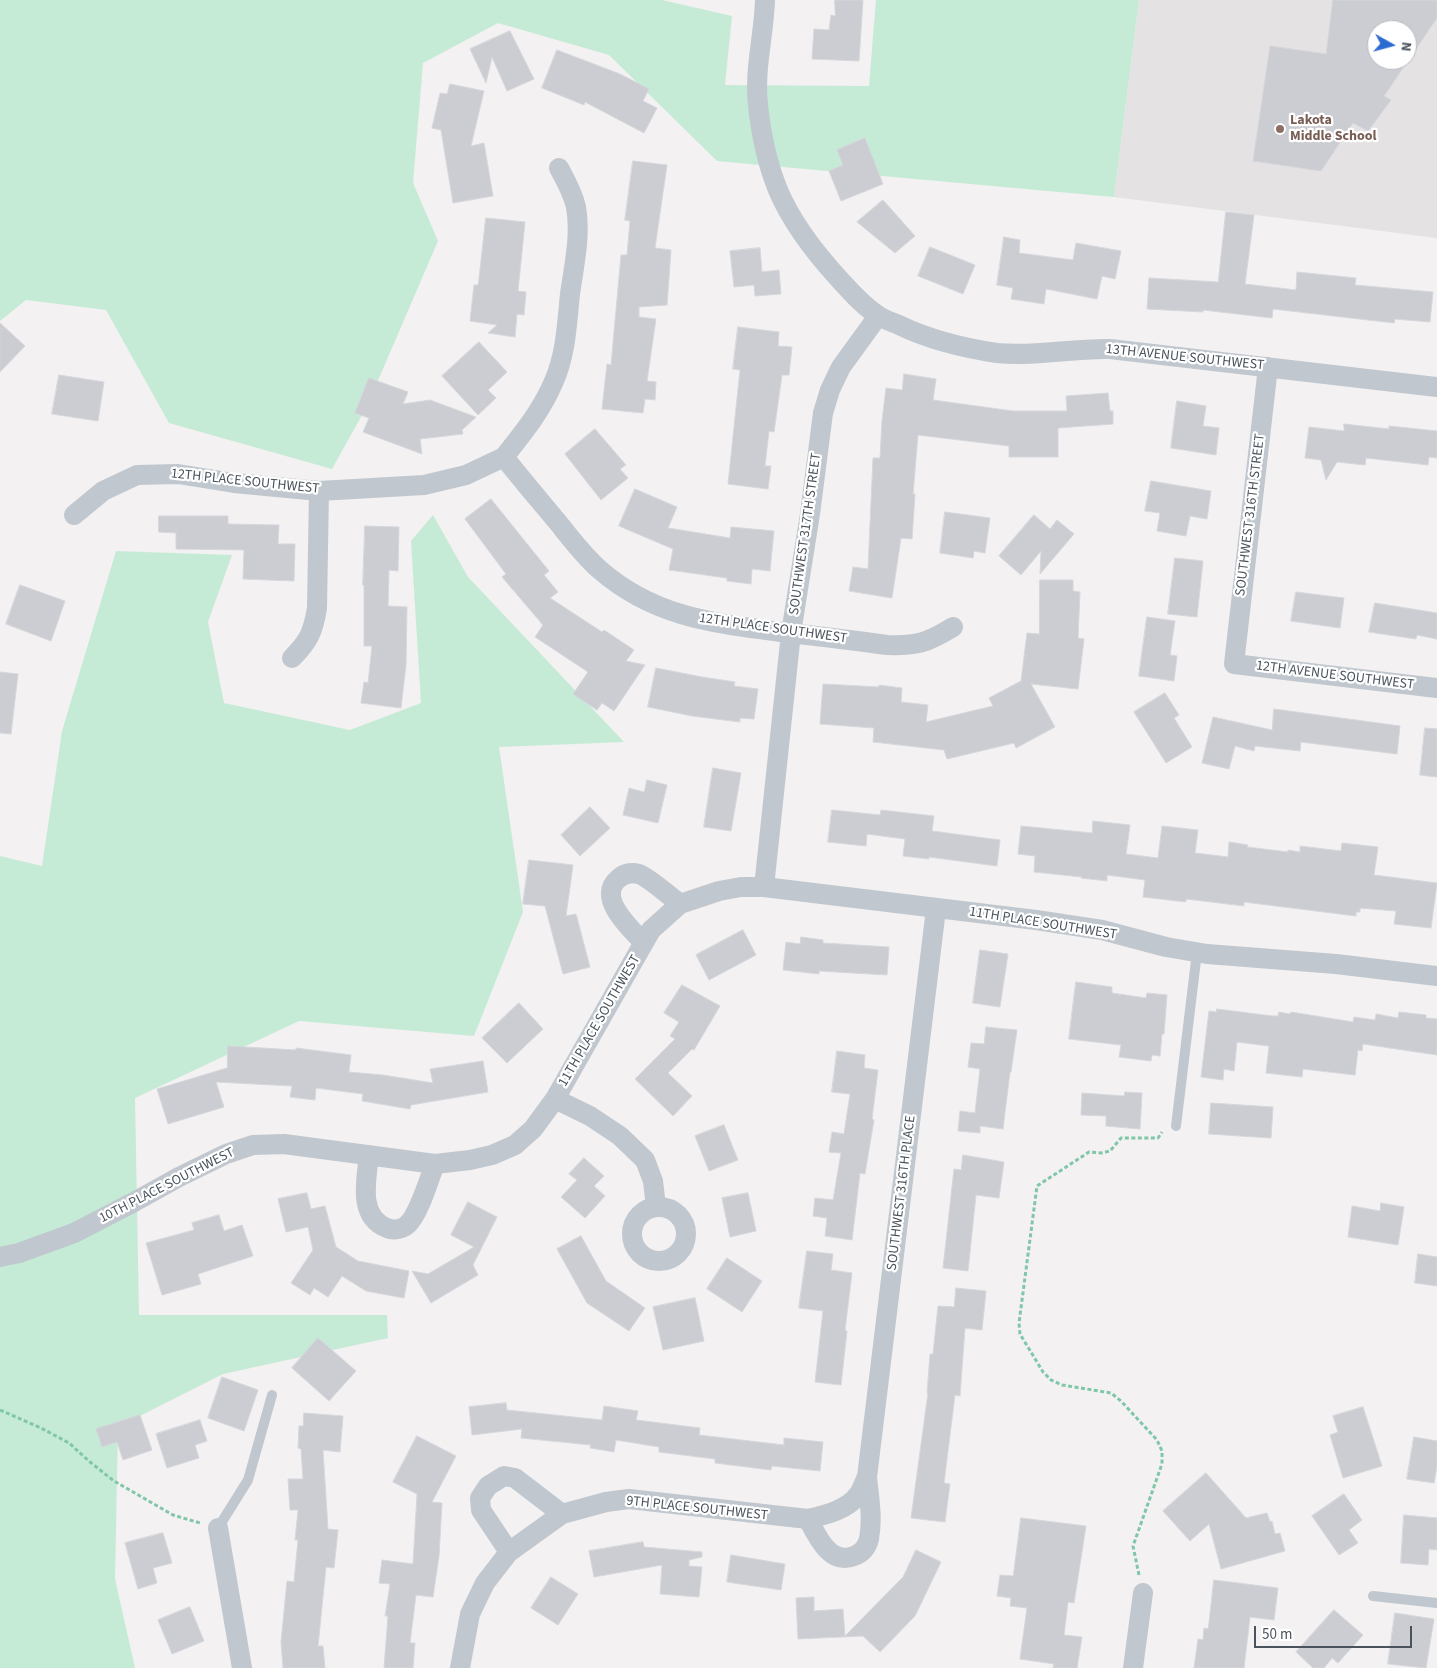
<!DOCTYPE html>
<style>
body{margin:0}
#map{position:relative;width:1437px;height:1668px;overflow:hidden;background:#f3f1f1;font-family:"Source Sans 3",sans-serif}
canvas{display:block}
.north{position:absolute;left:1367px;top:20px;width:50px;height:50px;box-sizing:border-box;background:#fff;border:1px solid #b7babe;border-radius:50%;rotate:97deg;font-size:14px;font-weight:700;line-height:20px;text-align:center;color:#4a535c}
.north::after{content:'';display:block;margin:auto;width:18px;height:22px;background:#2c6bd2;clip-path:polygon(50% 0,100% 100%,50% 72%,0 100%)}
.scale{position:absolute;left:1254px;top:1626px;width:158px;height:22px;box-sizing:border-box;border:2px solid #4a535c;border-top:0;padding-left:6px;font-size:15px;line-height:18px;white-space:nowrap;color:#4a535c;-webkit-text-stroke:4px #fff;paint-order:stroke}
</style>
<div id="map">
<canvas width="1437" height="1668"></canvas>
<div class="north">N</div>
<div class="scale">50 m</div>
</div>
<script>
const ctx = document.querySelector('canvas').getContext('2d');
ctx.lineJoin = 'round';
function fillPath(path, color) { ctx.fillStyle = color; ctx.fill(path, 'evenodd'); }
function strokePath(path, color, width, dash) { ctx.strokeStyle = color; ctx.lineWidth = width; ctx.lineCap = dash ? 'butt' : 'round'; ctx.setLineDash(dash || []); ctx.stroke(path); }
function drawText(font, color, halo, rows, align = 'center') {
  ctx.font = font + ' "Source Sans 3",sans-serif'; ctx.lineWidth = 4.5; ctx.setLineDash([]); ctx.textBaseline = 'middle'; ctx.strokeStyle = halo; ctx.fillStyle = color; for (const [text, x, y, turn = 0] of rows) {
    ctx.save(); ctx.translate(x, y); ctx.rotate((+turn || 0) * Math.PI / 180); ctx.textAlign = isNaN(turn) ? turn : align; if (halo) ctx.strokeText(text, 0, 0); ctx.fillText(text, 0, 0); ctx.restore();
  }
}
const education = new Path2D(`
 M 1139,0 L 1437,0 L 1437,238 L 1114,197 ZM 1377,30 L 1407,30 L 1407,60 L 1377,60 Z`);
const green = new Path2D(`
 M 0,0 L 662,0 L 732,16 L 725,85 L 869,86 L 876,0 L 1139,0 L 1114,197 L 717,161 L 609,55 L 498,23 L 423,63 L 413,183 L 438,241 L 367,406 L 332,469 L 169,423 L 106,310 L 26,300 L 0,321 Z
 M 433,515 L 468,577 L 624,742 L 499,747 L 523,912 L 474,1036 L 299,1021 L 135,1098 L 139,1315 L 387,1315 L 388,1338 L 223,1374 L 118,1427 L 115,1579 L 135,1668 L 0,1668 L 0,856 L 42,866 L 62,731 L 116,551 L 232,555 L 208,622 L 224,703 L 350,730 L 421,703 L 411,541 Z`);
const building = new Path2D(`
 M 835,0 L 863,0 L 859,61 L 812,59 L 814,29 L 829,30 L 831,15 L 835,16 Z
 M 1333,0 L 1437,0 L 1437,18 L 1384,96 L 1391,100 L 1368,131 L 1353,123 L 1321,171 L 1253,161 L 1270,46 L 1326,54 ZM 1377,30 L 1407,30 L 1407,60 L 1377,60 Z
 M 510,31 L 534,79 L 507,91 L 492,57 L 486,83 L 470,49 Z
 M 557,50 L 620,74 L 649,89 L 643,101 L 657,108 L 644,133 L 585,102 L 584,105 L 542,88 Z
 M 450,84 L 484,91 L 471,146 L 484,143 L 493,196 L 453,203 L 441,130 L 432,128 L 440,93 L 447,94 Z
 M 865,138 L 883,184 L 841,201 L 829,171 L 843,165 L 837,150 Z
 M 633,161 L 667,165 L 655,248 L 671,250 L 667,305 L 639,307 L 639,317 L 656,319 L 647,381 L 656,382 L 655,400 L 645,399 L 643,413 L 602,409 L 607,364 L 611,365 L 621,255 L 627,255 L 630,221 L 625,220 Z
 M 883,200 L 915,236 L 895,253 L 857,222 Z
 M 1226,212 L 1254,215 L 1245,284 L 1296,290 L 1297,272 L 1356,278 L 1355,285 L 1433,292 L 1430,322 L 1395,319 L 1394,323 L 1273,309 L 1272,318 L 1203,310 L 1203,312 L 1147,309 L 1149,278 L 1218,282 Z
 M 486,218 L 525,222 L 518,291 L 526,292 L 524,315 L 517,314 L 515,337 L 488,333 L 497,325 L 470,321 L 474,285 L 478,285 Z
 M 1004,237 L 1020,240 L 1019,253 L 1073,260 L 1076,243 L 1121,251 L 1115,279 L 1102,276 L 1097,299 L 1046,289 L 1044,304 L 1011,299 L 1013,288 L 997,285 Z
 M 930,247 L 975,265 L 963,294 L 918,276 Z
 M 760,248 L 762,272 L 779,270 L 781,294 L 755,296 L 754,285 L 734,287 L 730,251 Z
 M 0,323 L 25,346 L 0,372 Z
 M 738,327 L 779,332 L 778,346 L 792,347 L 789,375 L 782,375 L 774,432 L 769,431 L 765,466 L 771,466 L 768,489 L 728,484 L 740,370 L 733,369 Z
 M 479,342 L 507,372 L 488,390 L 496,398 L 478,415 L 442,376 Z
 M 904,374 L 936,379 L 933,400 L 1013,411 L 1067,411 L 1066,396 L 1108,393 L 1110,411 L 1113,411 L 1113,424 L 1058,428 L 1058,457 L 1009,457 L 1009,446 L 918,435 L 913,494 L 915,494 L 912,539 L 901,538 L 892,598 L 849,591 L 853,567 L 868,569 L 873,458 L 880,458 L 882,421 L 886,388 L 902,390 Z
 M 59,375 L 104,382 L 98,421 L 52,414 Z
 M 369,378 L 408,392 L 403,404 L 430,400 L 476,417 L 462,430 L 463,434 L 420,439 L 422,454 L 363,432 L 369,418 L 355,413 Z
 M 1177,401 L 1206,406 L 1203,426 L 1219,428 L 1216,455 L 1171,448 Z
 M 1344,424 L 1389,429 L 1389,426 L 1437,431 L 1437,458 L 1429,457 L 1428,465 L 1366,458 L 1365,465 L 1337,462 L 1326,480 L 1321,460 L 1305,458 L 1309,427 L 1344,431 Z
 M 595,429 L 626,465 L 620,469 L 628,478 L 601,500 L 565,454 Z
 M 1151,481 L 1211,491 L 1207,519 L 1190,516 L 1186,536 L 1157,531 L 1160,513 L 1145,511 Z
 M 635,489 L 677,507 L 668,528 L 730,538 L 731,527 L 774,531 L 770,571 L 752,569 L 751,584 L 727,581 L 727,578 L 669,570 L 673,549 L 619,526 Z
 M 491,499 L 549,571 L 544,575 L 558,592 L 550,598 L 602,632 L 604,630 L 634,650 L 626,661 L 645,665 L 614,711 L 602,703 L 597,710 L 573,694 L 588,672 L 535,637 L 543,625 L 502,577 L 506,574 L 465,519 Z
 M 945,512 L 990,518 L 985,553 L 974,551 L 973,558 L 940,553 Z
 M 1034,515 L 1050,529 L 1057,520 L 1074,534 L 1040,574 L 1041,551 L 1021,575 L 999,556 Z
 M 159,516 L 228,516 L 228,524 L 279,525 L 278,544 L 295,544 L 294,581 L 243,579 L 244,550 L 176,549 L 176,533 L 159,532 Z
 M 365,526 L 399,527 L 398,571 L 389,570 L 388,606 L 407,607 L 406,665 L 401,708 L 361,703 L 364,682 L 368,683 L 372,646 L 364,646 L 364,585 L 363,585 Z
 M 1175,558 L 1203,561 L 1197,617 L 1168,614 Z
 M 1040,580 L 1073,580 L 1073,591 L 1080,592 L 1078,638 L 1084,639 L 1078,689 L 1031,684 L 1055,727 L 1016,748 L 1014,743 L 947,759 L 944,750 L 873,742 L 874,728 L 820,724 L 823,684 L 879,687 L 879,685 L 902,688 L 901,702 L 928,705 L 926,722 L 993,706 L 989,698 L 1021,681 L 1027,633 L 1039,634 Z
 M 20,585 L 65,601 L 51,641 L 6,624 Z
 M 1296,592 L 1344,598 L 1340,628 L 1291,621 Z
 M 1375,603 L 1437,613 L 1437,639 L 1417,635 L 1416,639 L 1369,632 Z
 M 1147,617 L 1175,621 L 1170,655 L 1177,656 L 1174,681 L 1139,676 Z
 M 656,668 L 702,677 L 735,682 L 734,686 L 758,689 L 754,719 L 740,718 L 740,722 L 692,716 L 648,707 Z
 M 0,672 L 18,674 L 11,734 L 0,733 Z
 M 1165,693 L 1179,715 L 1174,718 L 1192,747 L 1166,763 L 1134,712 Z
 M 1274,709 L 1400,726 L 1397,754 L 1301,742 L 1300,751 L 1255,746 L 1254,751 L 1235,746 L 1229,769 L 1202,763 L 1213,717 L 1272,730 Z
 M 1425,728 L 1437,729 L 1437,777 L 1420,775 Z
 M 713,768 L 741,773 L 731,831 L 704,827 Z
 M 647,780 L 667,785 L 658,823 L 623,815 L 629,788 L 644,792 Z
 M 590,807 L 610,828 L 580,856 L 561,835 Z
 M 832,810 L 880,815 L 881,810 L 934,816 L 932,831 L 1000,840 L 997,866 L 929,857 L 929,859 L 903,856 L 905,839 L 867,834 L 866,846 L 828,842 Z
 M 1093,821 L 1130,825 L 1126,854 L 1158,858 L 1162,826 L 1198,830 L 1195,853 L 1228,857 L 1229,842 L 1248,845 L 1247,847 L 1288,852 L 1288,850 L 1300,852 L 1300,846 L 1341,851 L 1342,843 L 1378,847 L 1374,875 L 1437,883 L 1431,928 L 1394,924 L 1396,911 L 1360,908 L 1360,912 L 1356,912 L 1356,916 L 1244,902 L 1244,906 L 1186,899 L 1186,902 L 1143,897 L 1145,880 L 1107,875 L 1107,881 L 1081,878 L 1082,877 L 1034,872 L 1035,856 L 1018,854 L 1021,826 L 1092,833 Z
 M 529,860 L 573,865 L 566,916 L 576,914 L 590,967 L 563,974 L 545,906 L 523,904 Z
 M 743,930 L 756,955 L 709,980 L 696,955 Z
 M 801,937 L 823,940 L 823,943 L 889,947 L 887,975 L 819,971 L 819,974 L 783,970 L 786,942 L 800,944 Z
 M 980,950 L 1008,954 L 1000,1007 L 973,1003 Z
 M 1076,982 L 1112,987 L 1112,993 L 1146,998 L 1147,993 L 1167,995 L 1164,1034 L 1162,1034 L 1160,1056 L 1152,1055 L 1151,1061 L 1119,1057 L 1121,1045 L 1069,1039 Z
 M 682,985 L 720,1006 L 694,1050 L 692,1049 L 668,1073 L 692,1096 L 673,1116 L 635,1079 L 675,1039 L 670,1036 L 679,1022 L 664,1013 Z
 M 519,1003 L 543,1029 L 507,1063 L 482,1038 Z
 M 1217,1009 L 1272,1016 L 1278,1016 L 1279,1012 L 1290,1014 L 1291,1012 L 1353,1022 L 1354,1017 L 1375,1020 L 1376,1014 L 1398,1018 L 1399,1012 L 1426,1015 L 1426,1018 L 1437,1019 L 1437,1055 L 1363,1044 L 1362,1051 L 1358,1050 L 1355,1075 L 1303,1069 L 1302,1077 L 1266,1073 L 1269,1046 L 1237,1042 L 1234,1071 L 1224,1069 L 1223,1080 L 1201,1077 L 1209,1011 L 1216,1012 Z
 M 986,1027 L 1017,1030 L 1011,1072 L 1010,1072 L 1003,1129 L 980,1126 L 980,1133 L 958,1131 L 960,1111 L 975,1113 L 980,1069 L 968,1067 L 971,1043 L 984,1044 Z
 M 228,1046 L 296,1050 L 296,1048 L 351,1055 L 349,1072 L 383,1075 L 433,1083 L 430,1069 L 483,1061 L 488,1092 L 411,1105 L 410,1109 L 362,1101 L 363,1094 L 316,1088 L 315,1100 L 290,1097 L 292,1086 L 216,1082 L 224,1107 L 168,1124 L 157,1089 L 227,1068 Z
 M 837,1051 L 865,1055 L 864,1068 L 878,1070 L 872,1119 L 874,1120 L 865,1174 L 860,1173 L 852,1240 L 825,1236 L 827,1218 L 813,1216 L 815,1198 L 833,1200 L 841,1153 L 829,1152 L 832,1132 L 844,1134 L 850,1094 L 832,1092 Z
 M 1125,1092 L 1142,1093 L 1140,1129 L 1106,1126 L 1106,1116 L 1081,1115 L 1082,1093 L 1124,1096 Z
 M 1211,1103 L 1273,1107 L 1271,1138 L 1209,1134 Z
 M 724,1125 L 738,1160 L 709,1171 L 695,1136 Z
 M 963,1155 L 1004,1162 L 999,1198 L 976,1195 L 968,1271 L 943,1268 L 954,1169 L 961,1170 Z
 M 584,1158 L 604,1176 L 594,1186 L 605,1196 L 585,1218 L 561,1197 L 577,1180 L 569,1174 Z
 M 307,1193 L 311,1209 L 325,1206 L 336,1247 L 358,1261 L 409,1271 L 404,1298 L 366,1291 L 342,1276 L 328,1297 L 314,1288 L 310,1295 L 291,1283 L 313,1250 L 308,1227 L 286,1232 L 278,1199 Z
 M 748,1193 L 756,1231 L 730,1237 L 722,1198 Z
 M 468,1202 L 497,1217 L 473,1265 L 478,1275 L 431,1303 L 412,1271 L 428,1274 L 474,1247 L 451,1235 Z
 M 1381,1203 L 1404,1207 L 1398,1245 L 1348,1237 L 1352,1206 L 1380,1211 Z
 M 219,1215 L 224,1231 L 242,1225 L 253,1256 L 198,1274 L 201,1284 L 162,1295 L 146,1243 L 194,1230 L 192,1223 Z
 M 581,1236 L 606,1281 L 645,1308 L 629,1331 L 587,1303 L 557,1249 Z
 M 807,1251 L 833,1254 L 831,1270 L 852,1273 L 845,1330 L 847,1331 L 841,1385 L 815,1382 L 823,1311 L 799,1308 Z
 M 1418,1254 L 1437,1257 L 1437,1286 L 1415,1283 Z
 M 727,1258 L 762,1281 L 742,1312 L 707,1289 Z
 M 956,1288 L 986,1291 L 982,1330 L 965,1328 L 960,1396 L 955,1395 L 944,1483 L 950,1484 L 945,1522 L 911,1518 L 928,1393 L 927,1393 L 930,1354 L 933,1354 L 938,1306 L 954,1307 Z
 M 695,1298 L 704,1341 L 663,1350 L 653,1307 Z
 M 318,1338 L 356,1371 L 329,1401 L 292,1368 Z
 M 222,1377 L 258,1390 L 244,1431 L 208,1418 Z
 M 506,1403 L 507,1410 L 602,1420 L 604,1406 L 638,1411 L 636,1420 L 700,1428 L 699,1435 L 784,1445 L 784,1438 L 823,1442 L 820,1471 L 772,1466 L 771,1470 L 715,1463 L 715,1459 L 659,1452 L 659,1447 L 616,1440 L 614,1452 L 590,1448 L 591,1445 L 521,1438 L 522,1429 L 472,1435 L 469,1407 Z
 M 1363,1407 L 1382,1466 L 1343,1478 L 1330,1435 L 1338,1432 L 1333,1416 Z
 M 304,1413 L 343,1416 L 340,1452 L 323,1450 L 328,1529 L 338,1530 L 334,1568 L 326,1567 L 318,1646 L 323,1646 L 325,1668 L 283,1668 L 281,1642 L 287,1581 L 294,1582 L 298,1540 L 295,1540 L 298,1510 L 290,1510 L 288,1479 L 303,1479 L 301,1449 L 298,1448 L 299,1426 L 303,1426 Z
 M 140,1415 L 152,1450 L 123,1460 L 117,1442 L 102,1447 L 96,1429 Z
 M 200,1420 L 207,1441 L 195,1445 L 199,1458 L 167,1468 L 156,1434 Z
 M 417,1436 L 456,1456 L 432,1502 L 442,1503 L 439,1556 L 433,1597 L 416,1595 L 410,1643 L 415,1643 L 413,1668 L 384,1668 L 388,1616 L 385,1616 L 390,1584 L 379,1583 L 382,1560 L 413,1564 L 417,1494 L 393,1482 Z
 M 1414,1437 L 1437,1441 L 1437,1466 L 1434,1483 L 1407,1479 Z
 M 1206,1473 L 1246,1518 L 1267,1513 L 1270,1522 L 1272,1521 L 1275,1534 L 1280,1533 L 1285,1551 L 1221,1569 L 1209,1524 L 1190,1541 L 1163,1511 Z
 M 1344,1494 L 1362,1520 L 1349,1530 L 1358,1543 L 1339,1555 L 1312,1516 Z
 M 1404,1515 L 1437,1518 L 1437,1550 L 1429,1549 L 1428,1565 L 1401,1563 Z
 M 1021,1518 L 1086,1526 L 1074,1603 L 1068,1602 L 1064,1635 L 1082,1637 L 1077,1668 L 1053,1668 L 1054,1664 L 1020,1659 L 1027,1608 L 1010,1606 L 1011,1598 L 997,1596 L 1000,1575 L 1013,1576 Z
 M 163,1533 L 172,1563 L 153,1568 L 157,1583 L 138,1589 L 125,1543 Z
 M 643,1542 L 644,1547 L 702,1552 L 702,1557 L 689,1560 L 689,1566 L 702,1567 L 699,1597 L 660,1594 L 662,1565 L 594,1577 L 589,1551 Z
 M 916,1550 L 941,1562 L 915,1616 L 880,1652 L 863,1636 L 798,1639 L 796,1598 L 814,1597 L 814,1611 L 843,1609 L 845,1636 L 903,1577 Z
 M 731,1555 L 785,1564 L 781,1590 L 727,1582 Z
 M 551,1577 L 578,1594 L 558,1625 L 531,1608 Z
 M 1214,1580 L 1278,1588 L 1274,1620 L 1250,1617 L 1244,1668 L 1194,1668 L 1198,1639 L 1203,1640 L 1204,1628 L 1208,1629 Z
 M 190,1607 L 204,1641 L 172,1654 L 158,1620 Z
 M 1334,1610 L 1363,1635 L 1338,1663 L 1332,1658 L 1324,1668 L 1313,1668 L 1296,1652 Z
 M 1395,1613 L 1434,1619 L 1426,1668 L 1388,1664 Z`);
const path = new Path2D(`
 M 0,1410 L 41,1428 L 69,1443 L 90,1462 L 114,1481 L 173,1515 L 200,1523
 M 1139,1575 L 1133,1546 L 1162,1464 L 1162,1451 L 1157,1440 L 1121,1401 L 1111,1393 L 1062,1385 L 1051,1380 L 1043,1372 L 1020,1334 L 1019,1323 L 1037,1186 L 1089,1152 L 1101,1153 L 1110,1151 L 1121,1138 L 1158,1138 L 1162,1132`);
const service = new Path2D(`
 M 1176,1126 L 1197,952
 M 218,1528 L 248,1480 L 272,1395
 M 1373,1596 L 1437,1603`);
const minor = new Path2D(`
 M 765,0 C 764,35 754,70 758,105 C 761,134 767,163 778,190 C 791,221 817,255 840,280 C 851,292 864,307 879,316 C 885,320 892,322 899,325 C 930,340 963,348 997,353 C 1035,357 1072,348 1110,349 L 1437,387
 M 1268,367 L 1234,664 L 1437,688
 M 504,457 C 523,433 542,410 554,381 C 566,354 567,323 570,294 C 574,266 581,235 576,207 C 573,193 566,181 559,168
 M 74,515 L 103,491 L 137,475 L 178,474 L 234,483 L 319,491 L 424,485 L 466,475 L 504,457 C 522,480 541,502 560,525 C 572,540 585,557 600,570 C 654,617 713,623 781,632 C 816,636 851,640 887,645 C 917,646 927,643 953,627
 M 292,658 C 309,641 313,632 317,608 L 319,491
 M 764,887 L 791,633 L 810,514 L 823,413 L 830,390 L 841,367 L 878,316
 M 644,943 C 631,929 596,898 618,879 C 624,873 631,872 639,874 C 648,877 671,897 680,904
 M 555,1099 L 590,1116 L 620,1136 L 645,1160 L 653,1181 L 656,1207
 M 369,1156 C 366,1181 358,1217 387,1228 C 394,1231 403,1229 408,1224 C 419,1214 429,1179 435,1164
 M632 1234a27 27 0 1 1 54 0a27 27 0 1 1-54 0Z
 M 0,1257 L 19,1253 L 74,1233 L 134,1202 L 179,1177 L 226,1154 L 253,1145 L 284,1144 L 435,1164 L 470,1160 L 492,1155 L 515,1145 L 533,1129 L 555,1099 L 651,930 L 680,904 L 719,891 L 741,887 L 764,887 L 1036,920 L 1102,930 L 1166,947 L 1207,954 L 1336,964 L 1437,976
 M 808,1519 C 817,1536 830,1566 854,1556 C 862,1553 867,1547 869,1539 C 873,1518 869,1497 867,1477 L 936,909
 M 218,1528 L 242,1668
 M 509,1552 L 481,1510 L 480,1498 L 488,1486 L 504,1476 L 515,1478 L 562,1514
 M 460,1668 L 470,1614 L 485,1583 L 509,1552 L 562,1514 L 606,1502 L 629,1499 L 808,1519 C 825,1515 847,1510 858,1495 C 862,1490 864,1482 867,1477
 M 1133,1668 L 1143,1593`);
const markers = [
 [1280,129,5,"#8d6e63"]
];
const educationNames = [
 ["Lakota",1290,121],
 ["Middle School",1290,137]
];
const streetNames = [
 ["13TH AVENUE SOUTHWEST",1185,358,6],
 ["12TH PLACE SOUTHWEST",245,482,6],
 ["SOUTHWEST 316TH STREET",1251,515,-83],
 ["SOUTHWEST 317TH STREET",806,534,-82],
 ["12TH PLACE SOUTHWEST",773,629,8],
 ["12TH AVENUE SOUTHWEST",1335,676,7],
 ["11TH PLACE SOUTHWEST",1043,924,9],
 ["11TH PLACE SOUTHWEST",600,1021,-60],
 ["10TH PLACE SOUTHWEST",167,1186,-27],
 ["SOUTHWEST 316TH PLACE",902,1193,-83],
 ["9TH PLACE SOUTHWEST",697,1509,6]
];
fillPath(education, '#e4e2e2');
fillPath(green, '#c5ebd6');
fillPath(building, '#cbcdd3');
strokePath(building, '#d5d7db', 1);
strokePath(path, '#80c6a8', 3, [4, 2.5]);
strokePath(service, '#c0c7ce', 10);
strokePath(minor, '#c0c7ce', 20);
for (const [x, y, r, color] of markers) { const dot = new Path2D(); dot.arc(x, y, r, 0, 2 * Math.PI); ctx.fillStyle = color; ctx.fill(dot); strokePath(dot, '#fff', 2); }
drawText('bold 14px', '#785e54', '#fff', educationNames, 'left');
drawText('14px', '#4a535c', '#fff', streetNames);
</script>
